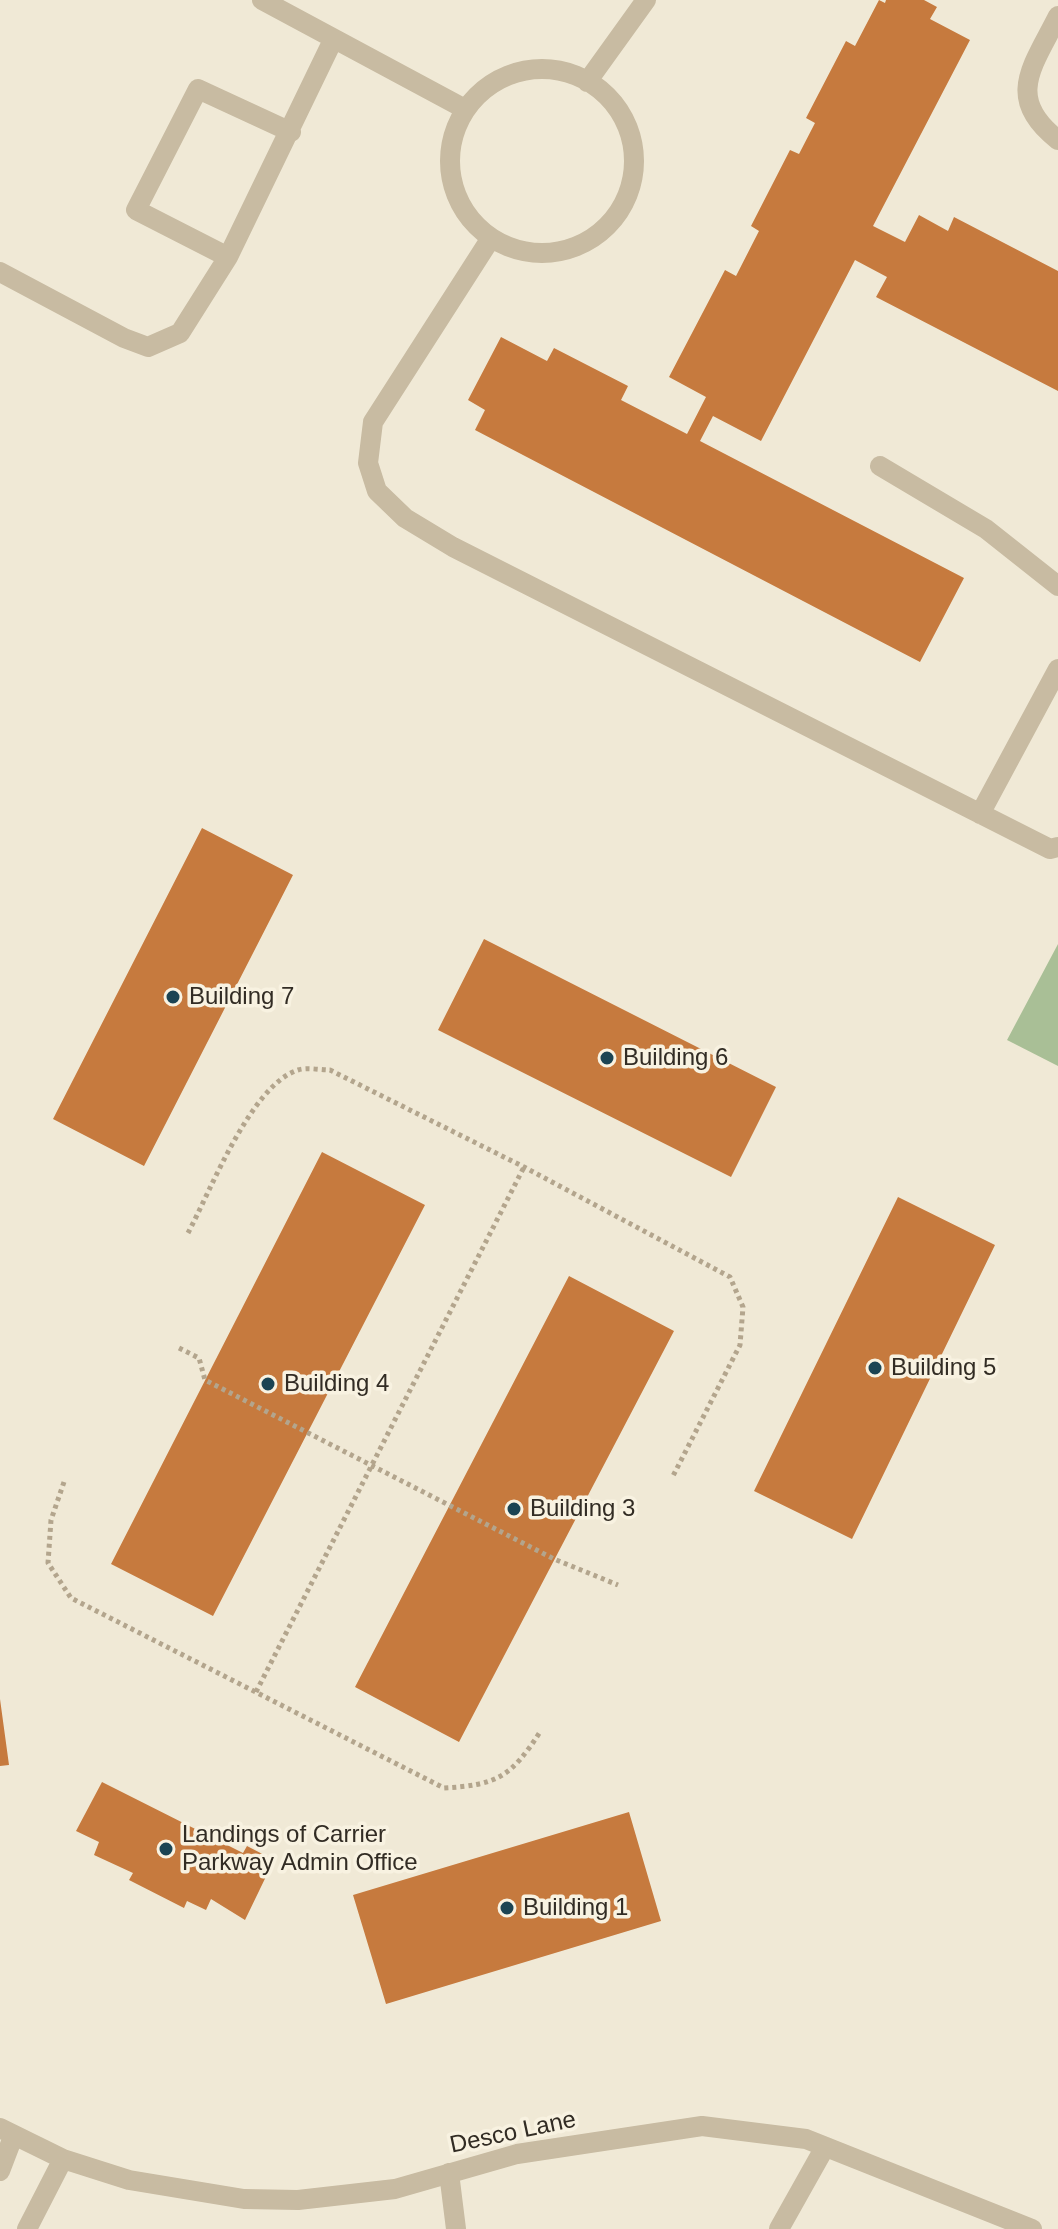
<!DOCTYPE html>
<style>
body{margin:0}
canvas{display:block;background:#f0e9d6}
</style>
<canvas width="1058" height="2229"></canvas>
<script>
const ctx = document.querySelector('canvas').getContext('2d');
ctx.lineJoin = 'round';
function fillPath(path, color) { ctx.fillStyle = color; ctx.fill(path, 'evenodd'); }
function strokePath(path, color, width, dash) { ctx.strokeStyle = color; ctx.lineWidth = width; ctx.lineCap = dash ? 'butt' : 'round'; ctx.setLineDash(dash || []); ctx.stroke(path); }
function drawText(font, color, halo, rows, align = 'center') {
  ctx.font = font + ' Arial,sans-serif'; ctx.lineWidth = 7; ctx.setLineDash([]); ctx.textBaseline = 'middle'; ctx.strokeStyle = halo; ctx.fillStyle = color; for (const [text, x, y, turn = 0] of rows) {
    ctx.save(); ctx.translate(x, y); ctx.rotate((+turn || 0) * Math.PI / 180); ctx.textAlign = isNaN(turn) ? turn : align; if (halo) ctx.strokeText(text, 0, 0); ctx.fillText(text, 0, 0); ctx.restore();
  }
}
const green = new Path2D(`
 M 1058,944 L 1058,1066 L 1007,1040 Z`);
const building = new Path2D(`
 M 879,0 L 885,3 L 886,0 L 924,0 L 937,7 L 930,19 L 970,40 L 873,226 L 905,242 L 919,215 L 948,231 L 954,217 L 1058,271 L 1058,391 L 876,297 L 887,277 L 855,260 L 761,441 L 713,416 L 700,441 L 964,578 L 920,662 L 475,430 L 485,410 L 468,400 L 501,337 L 547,361 L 554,348 L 628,386 L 621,400 L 687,434 L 706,397 L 669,377 L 725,270 L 736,276 L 759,231 L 751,226 L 790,150 L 799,154 L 815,123 L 806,118 L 846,41 L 855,46 Z
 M 202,828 L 293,875 L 144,1166 L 53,1119 Z
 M 484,939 L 776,1087 L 731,1177 L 438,1030 Z
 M 322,1152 L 425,1205 L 213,1616 L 111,1564 Z
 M 898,1197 L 995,1245 L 852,1539 L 754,1491 Z
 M 569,1276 L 674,1331 L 459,1742 L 355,1687 Z
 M 0,1699 L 9,1765 L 0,1766 Z
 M 102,1782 L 243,1853 L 247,1846 L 274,1860 L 245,1920 L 211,1899 L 206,1910 L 187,1901 L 184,1908 L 129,1880 L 133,1873 L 94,1855 L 99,1842 L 76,1831 Z
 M 629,1812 L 661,1921 L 386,2004 L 353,1895 Z`);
const path = new Path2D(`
 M 188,1233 C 211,1190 251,1085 298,1070 C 307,1067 320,1070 330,1070 L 524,1167 L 730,1277 L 743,1307 L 740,1345 L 673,1476
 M 179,1348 L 199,1358 L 205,1380 L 554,1559 L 618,1585
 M 64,1482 L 51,1520 L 48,1563 L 71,1598 L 444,1788 C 497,1785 511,1777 540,1732
 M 256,1692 L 524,1167`);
const minor = new Path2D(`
 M 262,0 L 465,109
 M 1058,16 C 1033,66 1004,98 1058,140
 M450 161a92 92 0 1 1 184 0a92 92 0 1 1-184 0Z
 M 587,82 L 646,0
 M 491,238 L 373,422 L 368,463 L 377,491 L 405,518 L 453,547 L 1050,849 L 1058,847
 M 228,257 L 136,210 L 198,89 L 291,132
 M 0,272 L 124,338 L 148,347 L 180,333 L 228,257 L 333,40
 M 880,466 L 986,529 L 1058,586
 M 980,814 L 1058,669
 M 0,2128 L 63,2159 L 129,2180 L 244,2199 L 298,2200 L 395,2189 L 517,2154 L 702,2126 L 806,2139 L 1032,2229
 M 0,2171 L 13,2137
 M 449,2173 L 456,2229
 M 27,2229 L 63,2159
 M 779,2229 L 825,2147`);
const markers = [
 [173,997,8,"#1b4453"],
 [607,1058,8,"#1b4453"],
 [875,1368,8,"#1b4453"],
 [268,1384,8,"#1b4453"],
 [514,1509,8,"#1b4453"],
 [166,1849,8,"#1b4453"],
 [507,1908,8,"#1b4453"]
];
const poiNames = [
 ["Building 7",189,997],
 ["Building 6",623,1058],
 ["Building 5",891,1368],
 ["Building 4",284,1384],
 ["Building 3",530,1509],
 ["Landings of Carrier",182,1835],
 ["Parkway Admin Office",182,1863],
 ["Building 1",523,1908]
];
const streetNames = [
 ["Desco Lane",513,2133,-12]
];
fillPath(green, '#a9bf96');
fillPath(building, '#c67a3e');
strokePath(path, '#b3a58d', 5, [4, 4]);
strokePath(minor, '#c8bba2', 20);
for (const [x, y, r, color] of markers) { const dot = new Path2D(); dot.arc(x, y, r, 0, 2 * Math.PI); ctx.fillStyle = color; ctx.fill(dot); strokePath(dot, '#f8f2e1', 3); }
drawText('24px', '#322c24', '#f8f2e1', poiNames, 'left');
drawText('24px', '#322c24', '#f8f2e1', streetNames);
</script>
